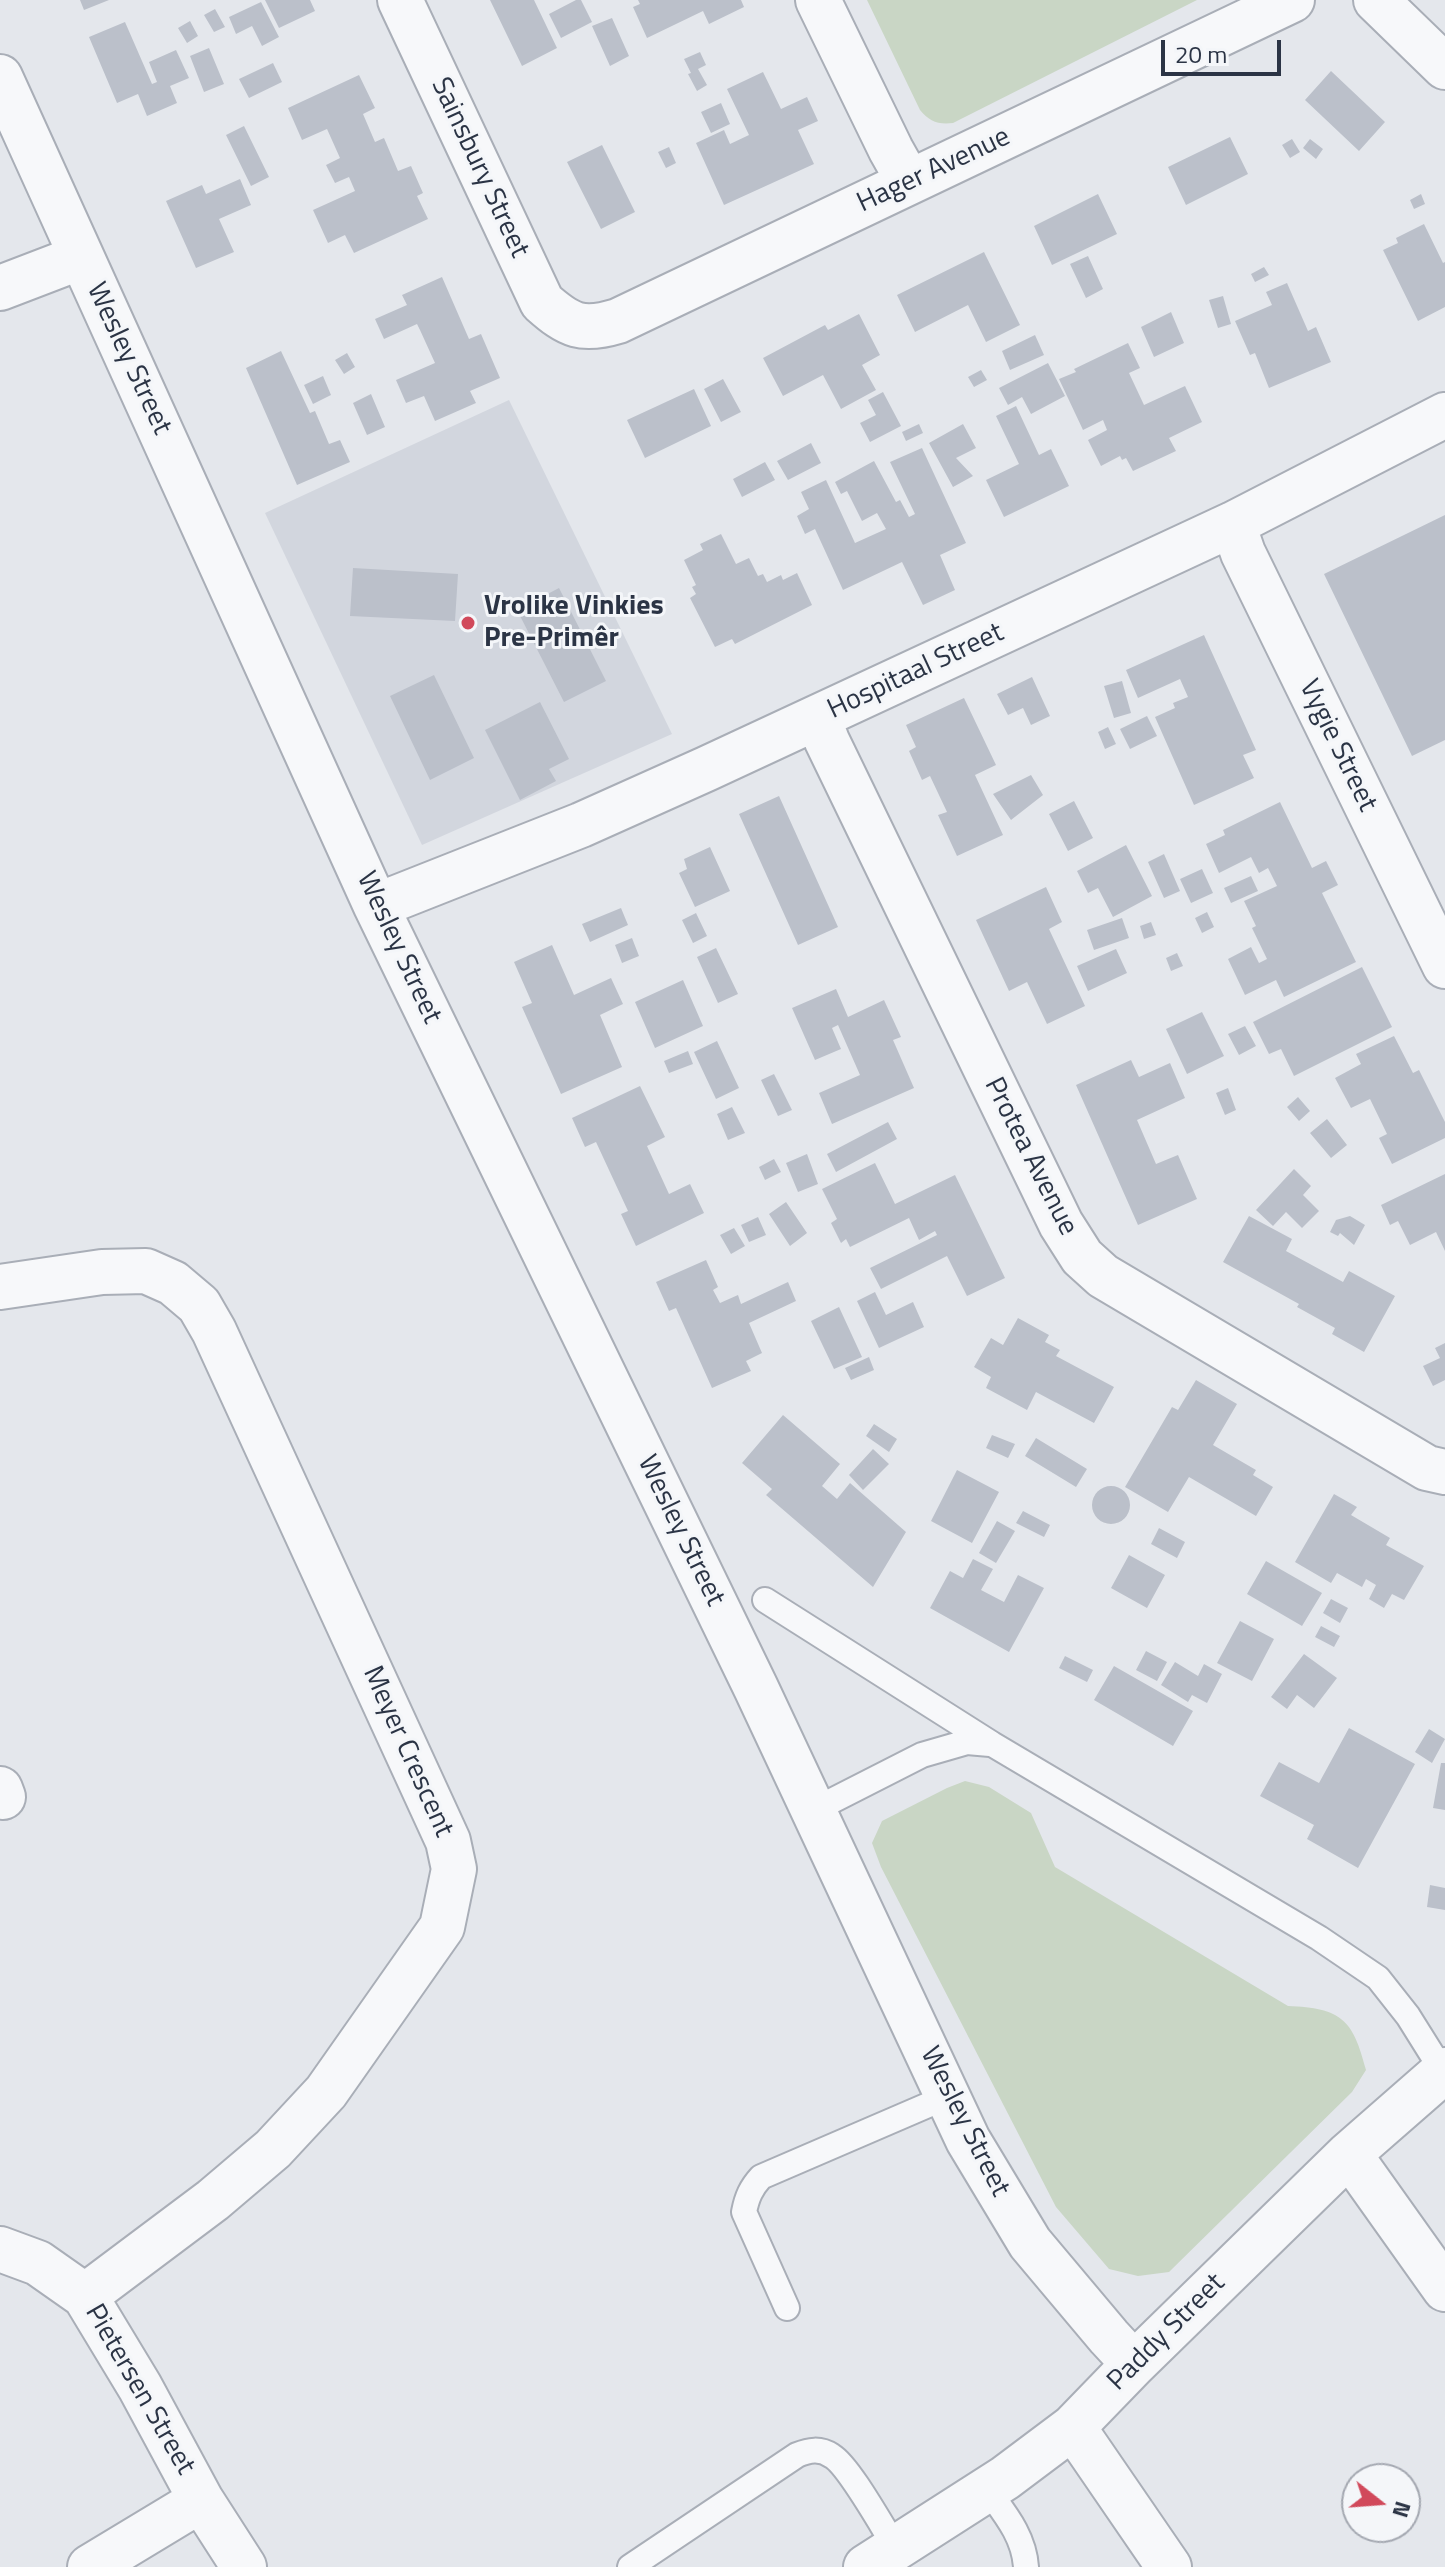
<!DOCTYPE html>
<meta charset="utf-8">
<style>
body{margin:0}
#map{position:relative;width:1445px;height:2567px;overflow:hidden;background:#e4e7ec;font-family:"Titillium Web",sans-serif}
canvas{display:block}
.north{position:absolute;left:1341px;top:2463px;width:80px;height:80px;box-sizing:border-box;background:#f4f6f9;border:2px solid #a4a8b1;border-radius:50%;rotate:107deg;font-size:22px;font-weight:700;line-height:32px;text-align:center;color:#2b3445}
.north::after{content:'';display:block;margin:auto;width:28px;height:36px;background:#d1495b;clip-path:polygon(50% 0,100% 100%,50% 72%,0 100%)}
.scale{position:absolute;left:1161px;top:40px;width:120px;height:36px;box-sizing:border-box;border:4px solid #2b3445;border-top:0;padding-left:10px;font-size:24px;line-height:28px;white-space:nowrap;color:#2b3445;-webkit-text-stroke:6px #f4f6f9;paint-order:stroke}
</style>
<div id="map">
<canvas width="1445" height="2567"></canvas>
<div class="north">N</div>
<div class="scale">20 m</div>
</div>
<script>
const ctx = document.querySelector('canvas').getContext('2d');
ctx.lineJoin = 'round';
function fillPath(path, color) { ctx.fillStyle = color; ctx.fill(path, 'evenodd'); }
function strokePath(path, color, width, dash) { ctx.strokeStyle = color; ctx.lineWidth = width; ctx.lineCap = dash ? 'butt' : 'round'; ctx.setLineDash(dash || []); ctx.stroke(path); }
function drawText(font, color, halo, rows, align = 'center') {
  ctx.font = font + ' "Titillium Web",sans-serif'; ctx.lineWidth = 6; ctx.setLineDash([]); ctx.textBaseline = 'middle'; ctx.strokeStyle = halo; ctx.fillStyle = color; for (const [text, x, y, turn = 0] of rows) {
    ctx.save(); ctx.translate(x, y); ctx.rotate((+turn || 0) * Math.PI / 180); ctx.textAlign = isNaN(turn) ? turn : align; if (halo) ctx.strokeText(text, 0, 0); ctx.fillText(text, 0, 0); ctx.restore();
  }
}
const built = new Path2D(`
 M 509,400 L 672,734 L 422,845 L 265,513 Z`);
const green = new Path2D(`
 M 867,0 L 1197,0 L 953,123 C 938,125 929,121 920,110 Z
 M 965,1781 L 989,1787 L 1031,1813 L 1055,1867 L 1288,2006 C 1341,2008 1353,2019 1366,2070 L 1352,2092 L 1169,2272 L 1138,2276 L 1109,2269 L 1056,2207 L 881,1867 L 872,1843 L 882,1821 L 947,1788 Z`);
const building = new Path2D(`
 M 80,0 L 109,0 L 84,10 Z
 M 265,0 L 310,0 L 315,11 L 279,28 Z
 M 490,0 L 534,0 L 557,48 L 522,66 Z
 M 576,0 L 581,0 L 592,22 L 561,38 L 549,14 Z
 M 638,0 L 741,0 L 744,7 L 709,24 L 703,11 L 647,38 L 633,7 L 640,4 Z
 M 261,2 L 279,37 L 262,46 L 252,26 L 236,34 L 229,17 Z
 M 215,9 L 225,27 L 214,32 L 204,15 Z
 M 612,18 L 629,56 L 610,66 L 592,26 Z
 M 190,21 L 198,36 L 187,43 L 178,28 Z
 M 125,22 L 152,84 L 157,82 L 149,62 L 176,50 L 189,78 L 170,86 L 177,103 L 147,116 L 138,94 L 117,103 L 89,37 Z
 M 209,48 L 224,84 L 204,92 L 190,56 Z
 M 700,52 L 706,65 L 698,69 L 707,85 L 697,91 L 688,74 L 691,73 L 684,59 Z
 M 273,63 L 282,82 L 249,98 L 239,79 Z
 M 1331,71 L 1385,122 L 1359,151 L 1305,100 Z
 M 763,72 L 781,109 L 807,97 L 818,121 L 798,130 L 814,164 L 724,205 L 696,143 L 724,130 L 730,144 L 749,135 L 727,89 Z
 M 359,75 L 375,108 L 363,114 L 375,142 L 384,138 L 398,171 L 411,166 L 423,193 L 417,196 L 428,219 L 354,253 L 345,235 L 328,243 L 313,210 L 355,191 L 349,177 L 335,183 L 326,165 L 340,158 L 327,129 L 302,140 L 288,108 Z
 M 721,103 L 730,124 L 711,133 L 701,112 Z
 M 244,126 L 269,177 L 251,186 L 226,135 Z
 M 1230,137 L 1248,174 L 1186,205 L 1168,167 Z
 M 1292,139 L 1300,152 L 1290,158 L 1282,145 Z
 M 1310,139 L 1323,149 L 1316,159 L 1303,148 Z
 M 602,145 L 635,212 L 601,229 L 567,162 Z
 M 669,147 L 676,163 L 666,168 L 658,152 Z
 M 240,179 L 251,205 L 219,219 L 234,252 L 196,268 L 166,201 L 202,185 L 206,194 Z
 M 1098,194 L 1117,234 L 1052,265 L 1034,226 Z
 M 1421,194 L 1425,204 L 1414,209 L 1410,200 Z
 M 1424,224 L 1443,263 L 1445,262 L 1445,307 L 1418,321 L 1383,250 L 1398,243 L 1396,238 Z
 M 984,252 L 1020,325 L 986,342 L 968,305 L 915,332 L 897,295 Z
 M 1088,256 L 1103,289 L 1086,298 L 1070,264 Z
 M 1264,267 L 1269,275 L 1255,282 L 1251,274 Z
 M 442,277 L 469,339 L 481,334 L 500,378 L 470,391 L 476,403 L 435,421 L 424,396 L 406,403 L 396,380 L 435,363 L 420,330 L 417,324 L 384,339 L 375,319 L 407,305 L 402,295 Z
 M 1287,283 L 1308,331 L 1316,327 L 1331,362 L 1269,388 L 1255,353 L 1250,355 L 1235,321 L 1272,305 L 1266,292 Z
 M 1223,296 L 1231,324 L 1218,328 L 1209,300 Z
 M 1171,312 L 1184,343 L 1154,357 L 1141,327 Z
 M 859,314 L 880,355 L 862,365 L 876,390 L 841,409 L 823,375 L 783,396 L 763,358 L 825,325 L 828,330 Z
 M 1035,335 L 1044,355 L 1010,370 L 1002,351 Z
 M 1128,343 L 1140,368 L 1129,373 L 1144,405 L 1185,386 L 1202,422 L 1169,438 L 1176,451 L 1133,471 L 1126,458 L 1122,460 L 1120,456 L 1101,466 L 1088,440 L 1107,430 L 1103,420 L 1083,430 L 1059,379 L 1076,372 L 1074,369 Z
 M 281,351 L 310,413 L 315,411 L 329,444 L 340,440 L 350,462 L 297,485 L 246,368 Z
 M 347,353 L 355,367 L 344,374 L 335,360 Z
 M 1048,363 L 1065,396 L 1031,414 L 1022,397 L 1008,405 L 999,388 Z
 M 981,370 L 987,380 L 974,387 L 968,377 Z
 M 323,376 L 331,395 L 313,404 L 304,385 Z
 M 723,379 L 741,412 L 721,422 L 704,389 Z
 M 694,389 L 711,426 L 645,458 L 627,420 Z
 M 883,392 L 901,426 L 870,442 L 860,423 L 876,415 L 868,400 Z
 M 371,394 L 385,427 L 367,435 L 353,403 Z
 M 1016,406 L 1039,455 L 1051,449 L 1069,486 L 1004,517 L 986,480 L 1019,464 L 996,416 Z
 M 919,424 L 923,433 L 906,441 L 902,432 Z
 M 963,424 L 976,448 L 956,458 L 973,476 L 953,487 L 929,443 Z
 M 811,443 L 821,463 L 788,480 L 777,461 Z
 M 922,448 L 966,543 L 940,555 L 955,590 L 923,605 L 902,562 L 843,590 L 815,529 L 805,534 L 797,516 L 809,509 L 801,492 L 826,480 L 855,543 L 886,529 L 877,513 L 862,521 L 847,491 L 841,494 L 835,482 L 874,461 L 896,502 L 900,500 L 909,517 L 915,514 L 890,462 Z
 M 765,462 L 775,480 L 742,497 L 733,479 Z
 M 1445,515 L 1445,740 L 1412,756 L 1324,574 Z
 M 721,534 L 736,564 L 749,558 L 758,576 L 763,574 L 767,582 L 781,575 L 783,580 L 797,573 L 812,605 L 735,644 L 732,639 L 715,647 L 690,598 L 696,594 L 692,587 L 696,585 L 684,560 L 703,550 L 700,544 Z
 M 353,568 L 458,574 L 455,621 L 350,616 Z
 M 559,588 L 606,681 L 564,702 L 517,610 Z
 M 1204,635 L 1256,750 L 1243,755 L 1254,778 L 1194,805 L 1155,717 L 1175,708 L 1173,703 L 1188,697 L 1180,679 L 1138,698 L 1126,670 Z
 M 434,675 L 474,758 L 430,780 L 390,696 Z
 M 1032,677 L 1050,716 L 1031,725 L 1023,708 L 1008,715 L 997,694 Z
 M 1122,681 L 1131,713 L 1114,718 L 1104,686 Z
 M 964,698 L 996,765 L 975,775 L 1003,835 L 957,856 L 938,815 L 947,812 L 930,776 L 922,780 L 909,751 L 916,747 L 906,725 Z
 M 540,702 L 569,759 L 549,769 L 556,781 L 520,800 L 485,730 Z
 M 1147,716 L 1157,736 L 1130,749 L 1120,729 Z
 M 1108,727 L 1116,744 L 1105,749 L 1098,732 Z
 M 1031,775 L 1043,795 L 1011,820 L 993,794 Z
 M 779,796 L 838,927 L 798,945 L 739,814 Z
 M 1074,801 L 1093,838 L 1068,851 L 1049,814 Z
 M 1280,802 L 1312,868 L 1326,861 L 1338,885 L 1322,893 L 1356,962 L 1284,997 L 1276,980 L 1245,995 L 1228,959 L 1251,947 L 1259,963 L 1267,959 L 1252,928 L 1256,926 L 1244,901 L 1277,886 L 1268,868 L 1259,873 L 1251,857 L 1219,873 L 1206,844 L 1225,835 L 1223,830 Z
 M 1126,845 L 1152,896 L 1113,917 L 1098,888 L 1088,893 L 1077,871 Z
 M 710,847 L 730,891 L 695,907 L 679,873 L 687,869 L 684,859 Z
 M 1164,854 L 1180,891 L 1164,898 L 1148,862 Z
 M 1202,869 L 1213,893 L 1191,903 L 1180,879 Z
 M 1251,876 L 1258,891 L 1231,903 L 1224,888 Z
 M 1046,887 L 1062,922 L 1049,929 L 1085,1006 L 1047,1024 L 1027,982 L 1009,991 L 976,920 Z
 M 621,908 L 628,925 L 590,942 L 582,924 Z
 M 1207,912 L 1214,927 L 1202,933 L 1195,918 Z
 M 696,913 L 707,936 L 693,943 L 682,920 Z
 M 1122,918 L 1129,938 L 1094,950 L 1087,930 Z
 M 1151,922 L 1156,935 L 1144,939 L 1140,926 Z
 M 632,938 L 639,956 L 622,963 L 615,945 Z
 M 552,945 L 574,995 L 611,978 L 623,1004 L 600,1015 L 622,1067 L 561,1094 L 522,1007 L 532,1003 L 514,962 Z
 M 716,948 L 738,994 L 718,1003 L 697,957 Z
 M 1116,949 L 1127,973 L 1088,991 L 1077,966 Z
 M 1177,953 L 1183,966 L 1171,971 L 1166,958 Z
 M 1362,967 L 1392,1027 L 1294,1076 L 1281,1049 L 1269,1054 L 1253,1022 Z
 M 683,980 L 703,1026 L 655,1048 L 635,1002 Z
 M 836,989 L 848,1017 L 884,1000 L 901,1037 L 893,1040 L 914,1088 L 832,1124 L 819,1093 L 860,1075 L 838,1025 L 832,1028 L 841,1049 L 815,1060 L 792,1008 Z
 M 1202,1012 L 1224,1056 L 1187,1074 L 1166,1029 Z
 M 1245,1026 L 1256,1046 L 1239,1055 L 1228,1034 Z
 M 1394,1036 L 1413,1073 L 1419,1070 L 1445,1122 L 1445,1138 L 1392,1164 L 1379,1138 L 1387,1134 L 1370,1099 L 1351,1108 L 1335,1078 L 1361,1064 L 1356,1054 Z
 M 717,1041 L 739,1088 L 716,1099 L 694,1052 Z
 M 688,1051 L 693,1064 L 669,1073 L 664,1061 Z
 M 1131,1060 L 1139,1077 L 1170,1063 L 1185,1098 L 1137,1120 L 1156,1164 L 1178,1155 L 1197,1199 L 1138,1225 L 1076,1085 Z
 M 774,1074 L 792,1110 L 778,1116 L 761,1080 Z
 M 640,1086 L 665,1137 L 647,1146 L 669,1194 L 690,1184 L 704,1213 L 636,1246 L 621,1214 L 628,1211 L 596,1142 L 585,1147 L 572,1118 Z
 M 1228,1088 L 1236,1110 L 1225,1115 L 1216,1093 Z
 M 1298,1097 L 1310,1111 L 1299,1121 L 1287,1107 Z
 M 732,1107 L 745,1133 L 728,1140 L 717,1114 Z
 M 1327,1119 L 1347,1145 L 1331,1158 L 1310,1133 Z
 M 888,1122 L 897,1139 L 836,1172 L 827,1154 Z
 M 807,1154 L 818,1184 L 798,1192 L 786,1163 Z
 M 774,1159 L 781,1172 L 765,1180 L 759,1167 Z
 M 875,1163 L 895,1204 L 955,1175 L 1005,1278 L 967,1296 L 947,1256 L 881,1289 L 870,1268 L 937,1235 L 935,1231 L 919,1240 L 909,1218 L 850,1247 L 846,1239 L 841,1243 L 831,1223 L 837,1219 L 822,1189 Z
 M 1294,1169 L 1311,1186 L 1303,1195 L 1319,1211 L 1302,1228 L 1286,1212 L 1273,1226 L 1256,1210 Z
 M 1445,1174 L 1445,1251 L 1436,1232 L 1410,1245 L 1398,1221 L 1390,1225 L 1381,1205 Z
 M 786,1202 L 807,1233 L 790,1246 L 769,1214 Z
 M 1249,1216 L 1292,1239 L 1286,1251 L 1343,1282 L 1349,1271 L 1395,1296 L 1364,1352 L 1332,1334 L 1335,1328 L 1297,1307 L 1299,1304 L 1223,1262 Z
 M 1350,1216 L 1365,1225 L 1354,1245 L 1340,1233 L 1338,1236 L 1330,1232 L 1336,1220 Z
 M 758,1217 L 766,1235 L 749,1242 L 741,1225 Z
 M 734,1228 L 745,1246 L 731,1254 L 720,1235 Z
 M 706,1260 L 718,1287 L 713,1290 L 720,1303 L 738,1295 L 741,1304 L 788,1282 L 796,1301 L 749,1323 L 762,1353 L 746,1361 L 751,1371 L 712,1388 L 676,1308 L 669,1311 L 656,1282 Z
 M 875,1292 L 886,1315 L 913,1302 L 924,1327 L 879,1348 L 857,1301 Z
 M 839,1307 L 862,1357 L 834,1369 L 811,1321 Z
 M 1018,1318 L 1049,1335 L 1045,1342 L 1060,1350 L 1056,1356 L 1114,1387 L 1094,1423 L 1036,1392 L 1027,1410 L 986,1388 L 991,1377 L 974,1367 L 991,1338 L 1003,1345 Z
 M 1445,1343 L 1445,1380 L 1433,1386 L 1423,1366 L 1440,1358 L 1435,1348 Z
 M 869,1357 L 874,1370 L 851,1380 L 845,1368 Z
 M 1196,1380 L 1237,1404 L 1213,1445 L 1256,1470 L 1253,1475 L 1273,1487 L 1256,1516 L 1189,1477 L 1168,1512 L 1125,1487 L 1172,1407 L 1178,1410 Z
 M 783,1415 L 840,1464 L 822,1486 L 837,1499 L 850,1483 L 906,1532 L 873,1587 L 766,1495 L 772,1489 L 742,1463 Z
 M 874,1424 L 897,1439 L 889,1452 L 866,1436 Z
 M 992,1435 L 1015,1444 L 1008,1458 L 986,1448 Z
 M 1036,1438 L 1087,1469 L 1076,1487 L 1025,1456 Z
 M 873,1449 L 889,1464 L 863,1490 L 849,1475 Z
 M 957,1470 L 999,1492 L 972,1543 L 931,1521 Z
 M1092 1505a19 19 0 1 1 38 0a19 19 0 1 1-38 0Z
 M 1334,1494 L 1357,1507 L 1351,1515 L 1390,1538 L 1386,1545 L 1424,1566 L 1404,1600 L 1392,1594 L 1384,1608 L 1369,1599 L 1376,1585 L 1366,1579 L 1362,1587 L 1337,1573 L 1331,1583 L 1295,1562 Z
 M 1023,1511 L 1050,1525 L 1044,1537 L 1016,1523 Z
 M 997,1521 L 1015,1531 L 996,1563 L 979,1553 Z
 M 1159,1528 L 1185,1542 L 1177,1558 L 1151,1544 Z
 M 1129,1555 L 1165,1575 L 1147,1608 L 1111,1588 Z
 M 973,1559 L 993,1569 L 981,1590 L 1004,1602 L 1018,1575 L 1044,1588 L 1009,1652 L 930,1608 L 950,1571 L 963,1578 Z
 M 1266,1561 L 1322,1593 L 1302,1626 L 1247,1594 Z
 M 1331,1599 L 1348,1608 L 1340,1623 L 1323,1613 Z
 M 1240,1621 L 1274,1639 L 1252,1681 L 1217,1663 Z
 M 1321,1626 L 1340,1636 L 1334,1647 L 1315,1637 Z
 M 1146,1651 L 1167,1662 L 1157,1681 L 1136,1670 Z
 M 1304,1654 L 1337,1678 L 1314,1708 L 1297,1695 L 1287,1709 L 1271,1697 Z
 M 1065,1656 L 1093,1670 L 1087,1682 L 1059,1668 Z
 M 1175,1662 L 1198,1676 L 1204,1664 L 1222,1674 L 1207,1703 L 1192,1695 L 1188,1702 L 1161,1685 Z
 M 1114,1666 L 1193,1711 L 1173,1746 L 1094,1700 Z
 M 1349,1728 L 1415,1764 L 1358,1868 L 1307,1839 L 1314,1825 L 1260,1796 L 1279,1762 L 1319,1783 Z
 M 1429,1729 L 1445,1739 L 1432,1763 L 1415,1752 Z
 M 1441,1763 L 1445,1763 L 1445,1810 L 1433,1808 Z
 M 1430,1885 L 1445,1888 L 1445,1910 L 1427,1907 Z`);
const service = new Path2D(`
 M 765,1600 L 992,1744 L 1319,1938 L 1378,1978 L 1408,2016 L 1443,2072
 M 814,1810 L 922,1755 L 967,1742 L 990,1744
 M 787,2308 L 744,2212 C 747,2197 751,2188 761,2177 L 949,2096
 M 987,2489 C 1005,2514 1024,2536 1026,2567
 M 630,2567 L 797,2455 C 809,2450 820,2448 832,2456 C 849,2466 883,2528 896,2548`);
const minor = new Path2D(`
 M 400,0 L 542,302 C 569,326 582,332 618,321 L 1292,0
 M 818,0 L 891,150 L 909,182
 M 1376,0 L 1445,67
 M 0,77 L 376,906 L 756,1688 L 968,2140 L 1030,2243 L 1109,2337 L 1134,2364
 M 0,288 L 81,257
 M 1233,524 L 1243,553 L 1445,966
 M 818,717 L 827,741 L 1061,1224 L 1082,1257 L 1103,1276 L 1427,1468 L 1445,1472
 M 376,906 L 581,825 L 706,769 L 1233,524 L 1445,415
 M 0,1287 L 102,1272 L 146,1271 L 173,1283 L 199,1305 L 214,1331 L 448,1841 L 454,1869 L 442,1927 L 326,2092 L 273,2149 L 213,2200 L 85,2296
 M 0,1789 L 3,1797
 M 1349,2154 L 1445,2289
 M 0,2249 L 38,2263 L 85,2296 L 140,2387 L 201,2500 L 244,2567
 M 1073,2427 L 1169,2567
 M 90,2567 L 201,2500
 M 866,2567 L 1005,2478 L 1073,2427 L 1134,2364 L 1349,2154 L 1445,2070`);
const markers = [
 [468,623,8,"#d1495b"]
];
const streetNames = [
 ["Sainsbury Street",479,168,65],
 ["Hager Avenue",934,171,-25],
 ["Wesley Street",128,359,65],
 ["Hospitaal Street",916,672,-25],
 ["Vygie Street",1337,746,64],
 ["Wesley Street",398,948,65],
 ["Protea Avenue",1030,1157,63],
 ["Wesley Street",680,1531,64],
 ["Meyer Crescent",407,1752,66],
 ["Wesley Street",964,2122,63],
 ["Paddy Street",1167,2333,-45],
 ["Pietersen Street",139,2390,60]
];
const poiNames = [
 ["Vrolike Vinkies",484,607],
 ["Pre-Primêr",484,639]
];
fillPath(built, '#d2d6de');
fillPath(green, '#c9d6c5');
fillPath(building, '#bbc0ca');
strokePath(service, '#a9aeb7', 28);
strokePath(minor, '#a9aeb7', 48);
strokePath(service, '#f7f8fa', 24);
strokePath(minor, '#f7f8fa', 44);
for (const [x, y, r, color] of markers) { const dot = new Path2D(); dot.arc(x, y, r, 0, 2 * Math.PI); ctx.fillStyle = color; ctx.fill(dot); strokePath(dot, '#f4f6f9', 3); }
drawText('28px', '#2b3445', '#f4f6f9', streetNames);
drawText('bold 28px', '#2b3445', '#f4f6f9', poiNames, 'left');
</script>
